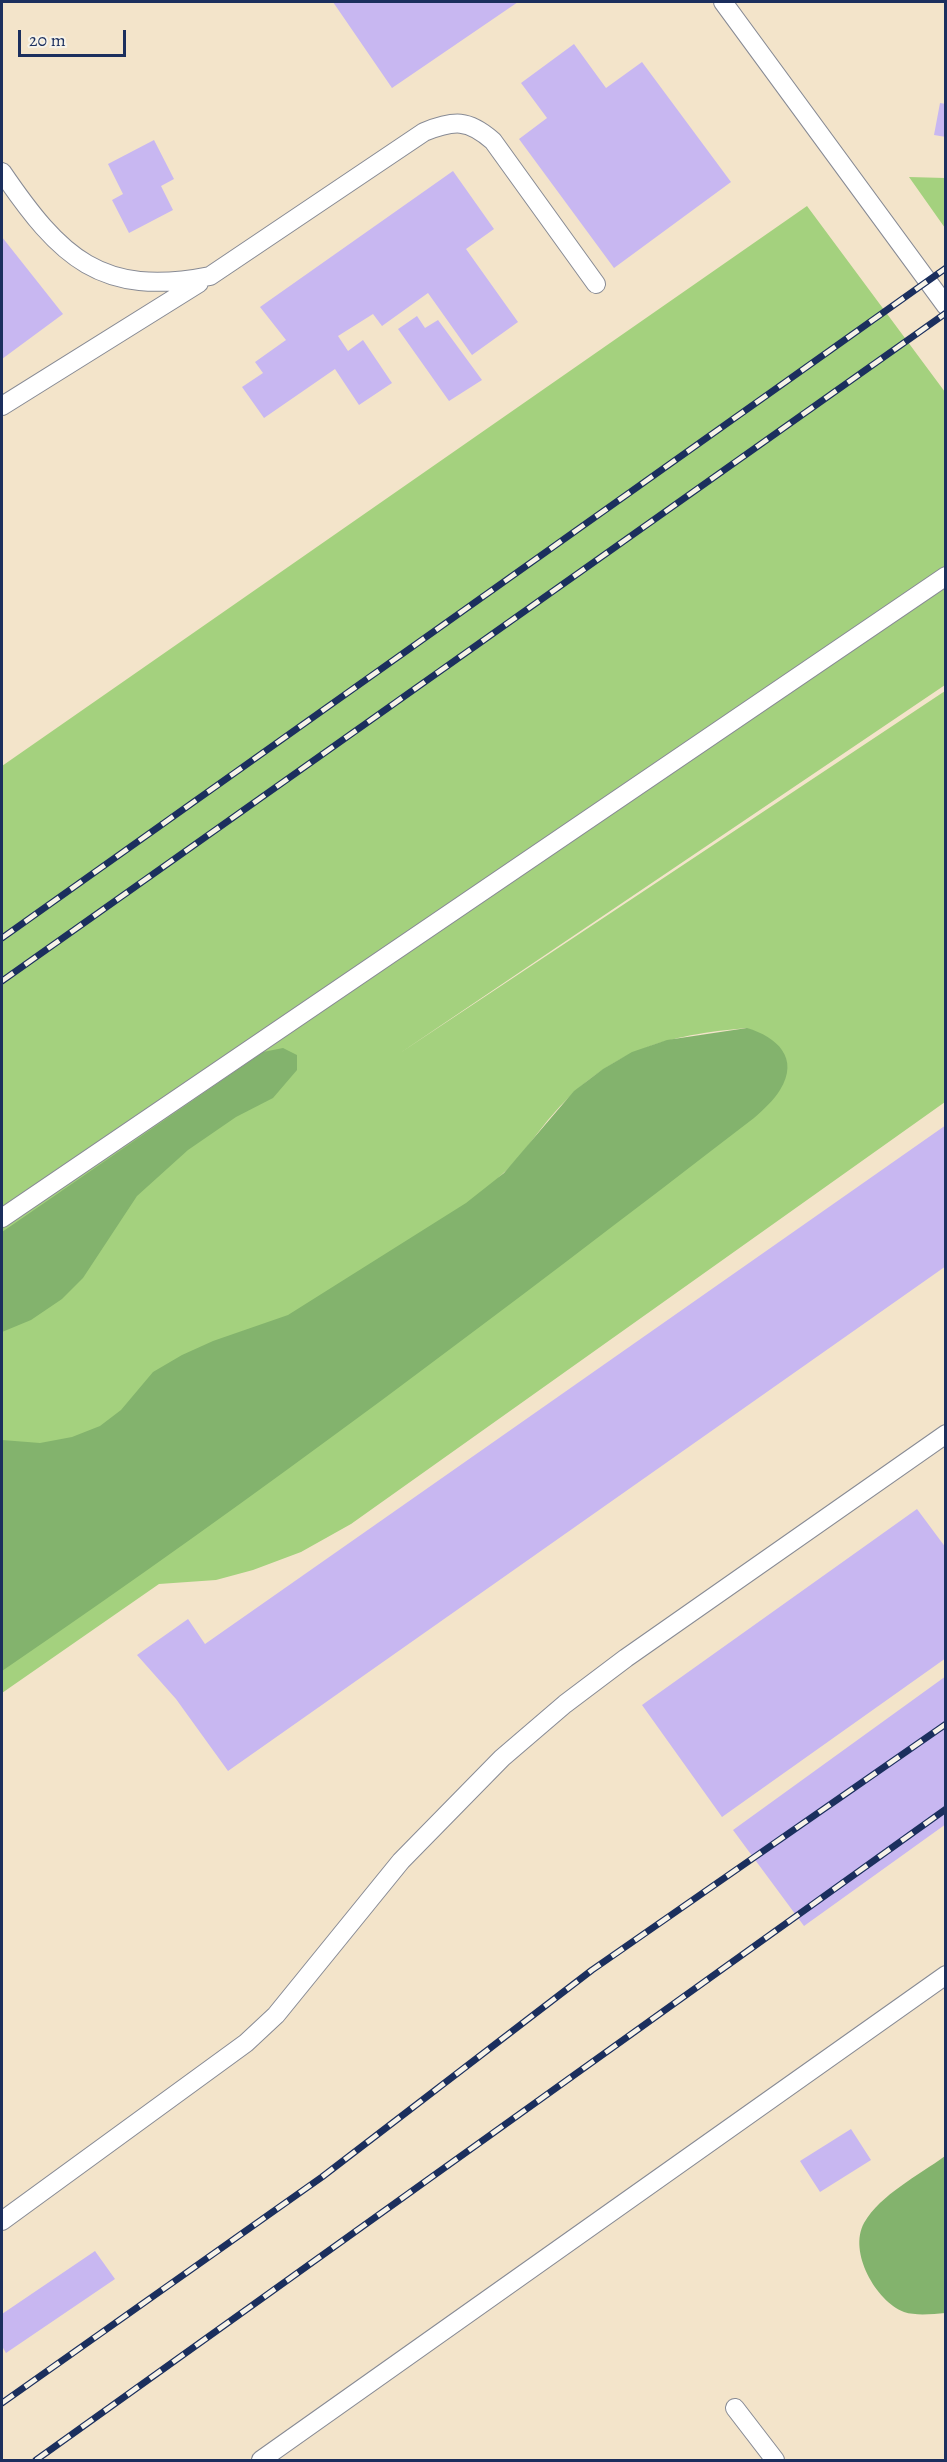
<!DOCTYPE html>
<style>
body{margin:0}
#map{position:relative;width:947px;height:2462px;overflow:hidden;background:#f3e4ca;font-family:Alegreya,serif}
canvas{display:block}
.frame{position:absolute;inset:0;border:3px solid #1b2f5e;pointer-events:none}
.scale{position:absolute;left:18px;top:30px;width:108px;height:27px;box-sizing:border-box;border:3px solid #1b2f5e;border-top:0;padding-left:8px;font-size:18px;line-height:21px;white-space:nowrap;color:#1b2f5e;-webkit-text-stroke:4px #f7f3e8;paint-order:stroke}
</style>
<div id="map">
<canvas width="947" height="2462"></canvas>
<div class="frame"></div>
<div class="scale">20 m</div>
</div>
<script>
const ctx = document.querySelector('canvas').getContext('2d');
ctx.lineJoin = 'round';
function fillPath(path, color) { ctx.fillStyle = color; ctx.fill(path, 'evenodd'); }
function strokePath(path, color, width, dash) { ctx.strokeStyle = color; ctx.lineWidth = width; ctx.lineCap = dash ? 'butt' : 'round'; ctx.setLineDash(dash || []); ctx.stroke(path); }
const green = new Path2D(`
 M 909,177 L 945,178 L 945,228 Z
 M 807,206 L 945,392 L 945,685 L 400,1053 L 945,691 L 945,1102 L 351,1524 L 301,1552 L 253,1570 L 216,1580 L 159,1584 L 2,1693 L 2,766 ZM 747,1028 L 498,1178 C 521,1159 535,1134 555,1112 C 611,1050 666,1035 747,1028 Z`);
const forest = new Path2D(`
 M 747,1028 C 777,1037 800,1058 780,1090 C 774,1100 763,1110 754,1118 C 507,1308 259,1496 2,1671 L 2,1440 L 40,1443 L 72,1437 L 100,1426 L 121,1410 L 153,1372 L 182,1355 L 213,1341 L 288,1315 L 466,1203 L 504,1173 L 574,1091 L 603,1069 L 632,1052 L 667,1040 Z
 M 283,1048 L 297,1055 L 297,1070 L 273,1098 L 236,1117 L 188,1150 L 137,1196 L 83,1278 L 62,1299 L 31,1320 L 2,1332 L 2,1232 L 263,1052 Z
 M 945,2156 L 945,2313 C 933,2314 916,2316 904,2312 C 876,2301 848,2252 864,2223 C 881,2194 918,2176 945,2156 Z`);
const building = new Path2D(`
 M 333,2 L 518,2 L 392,88 Z
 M 574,44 L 606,88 L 642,62 L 731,182 L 614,268 L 519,139 L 547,118 L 521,83 Z
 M 940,103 L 946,104 L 946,137 L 934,135 Z
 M 154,140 L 174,179 L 161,186 L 173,210 L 129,233 L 112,200 L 123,194 L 108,164 Z
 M 453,171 L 494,229 L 466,249 L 518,322 L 472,355 L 428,293 L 382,326 L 373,314 L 338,336 L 348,351 L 363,340 L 392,383 L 359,405 L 335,369 L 264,418 L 242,387 L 263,373 L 255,362 L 286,340 L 260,307 Z
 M 2,237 L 63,314 L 2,359 Z
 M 417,316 L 425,328 L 438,320 L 482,380 L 449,401 L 398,329 Z
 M 946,1125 L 946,1266 L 228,1771 L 176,1699 L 137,1655 L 188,1619 L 205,1644 Z
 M 917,1509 L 946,1548 L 946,1658 L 722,1817 L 642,1705 Z
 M 946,1676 L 946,1824 L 804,1926 L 733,1830 Z
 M 851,2129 L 871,2160 L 820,2192 L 800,2161 Z
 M 95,2251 L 115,2279 L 6,2353 L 2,2346 L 2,2314 Z`);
const service = new Path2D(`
 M 723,2 L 946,306
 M 2,172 C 60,257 101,298 210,276 L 424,132 C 454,120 468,119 493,141 L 596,284
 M 2,406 L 199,283
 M 2,1218 L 946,576
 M 2,2221 L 246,2043 L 276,2015 L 401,1861 L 502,1758 L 565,1704 L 626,1658 L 946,1434
 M 735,2408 L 775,2460
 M 261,2460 L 946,1975`);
const rail = new Path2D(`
 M 2,938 L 946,268
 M 2,981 L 946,313
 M 2,2403 L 322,2177 L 592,1970 L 946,1724
 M 36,2460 L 946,1809`);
fillPath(green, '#a4d17e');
fillPath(forest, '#83b36d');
fillPath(building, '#c8b7f1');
strokePath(service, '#878a94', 20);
strokePath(service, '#fff', 18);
strokePath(rail, '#1b2f5e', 7);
strokePath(rail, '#f7f3e8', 4.5, [14]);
</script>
